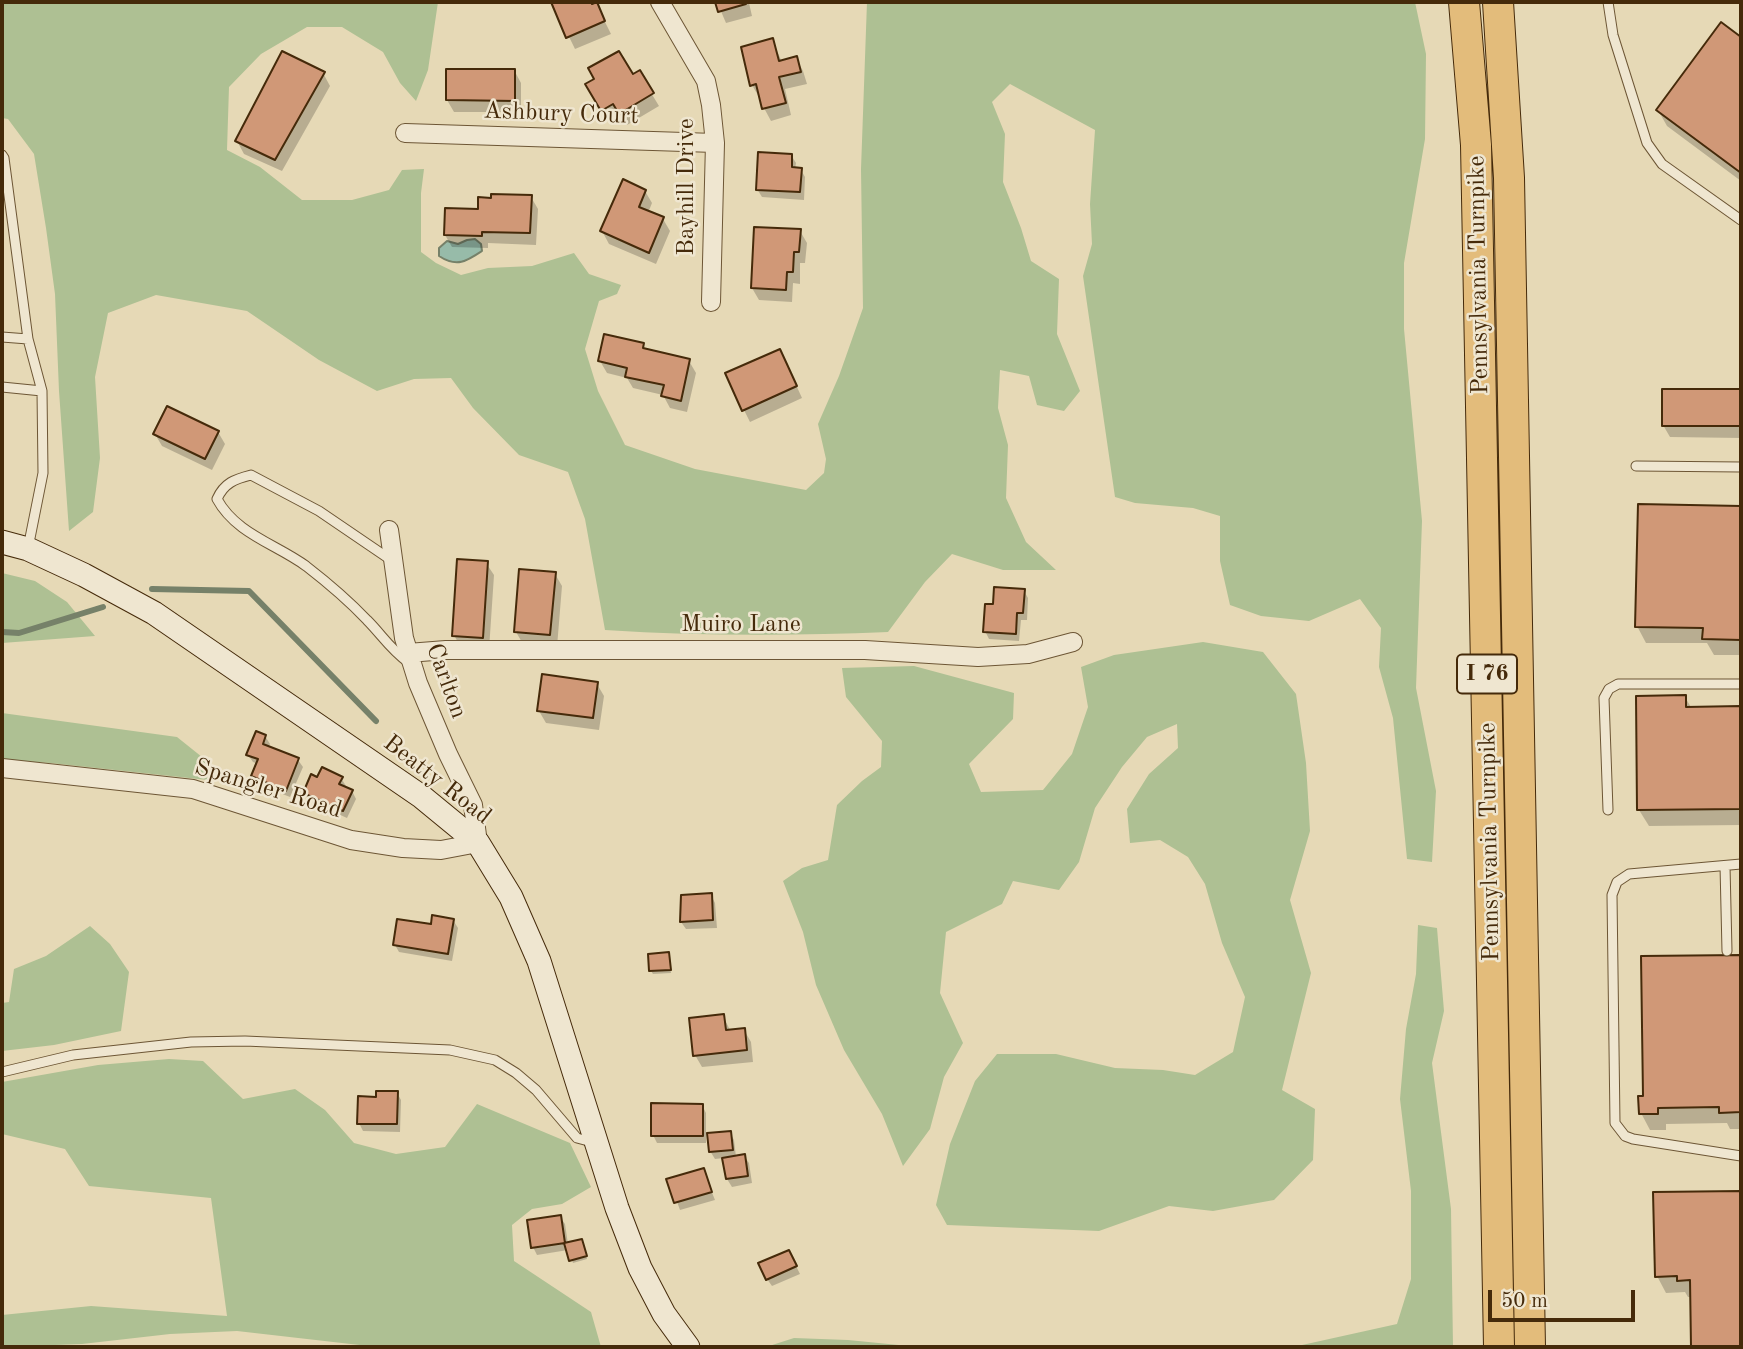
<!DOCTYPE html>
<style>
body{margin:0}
#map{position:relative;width:1743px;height:1349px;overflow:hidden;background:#e6d9b6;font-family:"Old Standard TT",serif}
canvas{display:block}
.frame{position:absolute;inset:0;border:4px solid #452a0a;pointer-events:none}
.scale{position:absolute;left:1488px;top:1290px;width:147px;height:32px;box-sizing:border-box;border:4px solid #452a0a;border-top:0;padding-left:9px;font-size:21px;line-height:24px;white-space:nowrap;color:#452a0a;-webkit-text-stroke:5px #efe6d0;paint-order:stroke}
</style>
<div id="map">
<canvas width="1743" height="1349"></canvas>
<div class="frame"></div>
<div class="scale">50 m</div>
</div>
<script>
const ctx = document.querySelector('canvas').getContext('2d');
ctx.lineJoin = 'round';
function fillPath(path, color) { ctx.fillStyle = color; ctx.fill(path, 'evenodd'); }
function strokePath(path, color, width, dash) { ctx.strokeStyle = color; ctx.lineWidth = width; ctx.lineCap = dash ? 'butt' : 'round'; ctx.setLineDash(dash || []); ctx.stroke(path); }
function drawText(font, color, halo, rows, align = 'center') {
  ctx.font = font + ' "Old Standard TT",serif'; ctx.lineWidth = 5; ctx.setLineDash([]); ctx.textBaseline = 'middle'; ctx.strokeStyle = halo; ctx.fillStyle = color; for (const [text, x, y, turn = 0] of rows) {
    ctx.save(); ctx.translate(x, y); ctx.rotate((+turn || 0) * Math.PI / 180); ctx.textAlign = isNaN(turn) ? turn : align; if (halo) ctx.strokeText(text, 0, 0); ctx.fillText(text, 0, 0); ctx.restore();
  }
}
const green = new Path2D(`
 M 2,2 L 438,2 L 428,70 L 416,101 L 400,83 L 383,52 L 342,27 L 307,27 L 261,54 L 229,87 L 227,150 L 260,167 L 302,200 L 352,200 L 389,190 L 402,170 L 424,169 L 421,193 L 421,252 L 436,263 L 461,275 L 488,268 L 532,266 L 574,253 L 589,274 L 621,285 L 617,294 L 599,301 L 585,349 L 598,391 L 625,445 L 695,469 L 806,490 L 824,473 L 826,459 L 818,424 L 839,376 L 863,308 L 861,169 L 867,2 L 1415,2 L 1426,54 L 1425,139 L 1404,263 L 1404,329 L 1422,521 L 1416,688 L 1436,791 L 1432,862 L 1407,859 L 1393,718 L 1379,667 L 1381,628 L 1360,599 L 1309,621 L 1261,616 L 1230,605 L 1220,561 L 1220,516 L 1193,508 L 1135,503 L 1115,497 L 1083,276 L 1092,244 L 1090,204 L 1095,130 L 1010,84 L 992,102 L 1005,134 L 1003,182 L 1021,228 L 1031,261 L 1059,279 L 1057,334 L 1080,391 L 1064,411 L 1037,405 L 1029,376 L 1000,370 L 998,408 L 1008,445 L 1006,498 L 1026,542 L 1056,570 L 1003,570 L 952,554 L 925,582 L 888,632 C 793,636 700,636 605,630 L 585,519 L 568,472 L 519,455 L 473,408 L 451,378 L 414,379 L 377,391 L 319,360 L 247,311 L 156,295 L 108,313 L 95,377 L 100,458 L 93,512 L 69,531 L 59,391 L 55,294 L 46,228 L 34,154 L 8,119 L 2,118 Z
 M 2,573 L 35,581 L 67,602 L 95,636 L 2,643 Z
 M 1203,642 L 1263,652 L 1296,694 L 1306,763 L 1310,831 L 1290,900 L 1311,973 L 1282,1090 L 1315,1109 L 1313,1160 L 1274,1200 L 1213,1211 L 1169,1206 L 1099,1231 L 947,1225 L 936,1205 L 950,1144 L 975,1081 L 997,1054 L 1056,1054 L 1115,1068 L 1163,1070 L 1195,1075 L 1233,1052 L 1245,997 L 1222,943 L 1205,884 L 1188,857 L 1160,840 L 1130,843 L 1127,809 L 1149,774 L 1178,748 L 1177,724 L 1147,737 L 1122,767 L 1095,808 L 1079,862 L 1059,890 L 1013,881 L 1002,904 L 946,932 L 940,993 L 963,1043 L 944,1077 L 930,1129 L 903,1166 L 882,1114 L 844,1050 L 816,985 L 803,932 L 783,881 L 802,868 L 828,860 L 837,805 L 862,781 L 881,767 L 882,741 L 846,697 L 842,668 L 914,666 L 1014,693 L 1013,719 L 969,764 L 981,792 L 1043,790 L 1072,754 L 1088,707 L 1081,667 L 1114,655 Z
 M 2,713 L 177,737 L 217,769 L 217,781 L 50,763 L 2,760 Z
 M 1418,925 L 1437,928 L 1444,1011 L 1432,1063 L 1451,1209 L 1453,1347 L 1293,1347 L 1397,1324 L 1411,1279 L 1411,1191 L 1400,1099 L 1406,1029 L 1416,974 Z
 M 90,926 L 110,944 L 129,972 L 121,1031 L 54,1045 L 2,1051 L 2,1003 L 9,1002 L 14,969 L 46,956 Z
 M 169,1059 L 203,1061 L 243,1099 L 295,1089 L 325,1110 L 354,1143 L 396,1154 L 445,1147 L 477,1104 L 570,1143 L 591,1187 L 562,1204 L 532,1209 L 512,1225 L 514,1261 L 591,1312 L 601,1347 L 377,1347 L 237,1331 L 170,1334 L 82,1344 L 2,1347 L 2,1315 L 91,1306 L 227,1316 L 211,1198 L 89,1186 L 65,1149 L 2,1134 L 2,1082 L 98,1065 Z
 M 794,1338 L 848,1340 L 919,1347 L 766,1347 Z`);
const water = new Path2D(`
 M 475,239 L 481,244 L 482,251 C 467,261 457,268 439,256 L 439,248 L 447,241 L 458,244 L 467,240 Z`);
const shadow = new Path2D(`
 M 552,2 L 591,2 L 593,6 L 596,4 L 611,34 L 575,49 Z
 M 717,2 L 754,2 L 749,3 L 752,16 L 726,23 Z
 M 1721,25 L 1741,39 L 1741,181 L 1667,126 L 1658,110 Z
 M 772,40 L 782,62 L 796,58 L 803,71 L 807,84 L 785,89 L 791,115 L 771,121 L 764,108 L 761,97 L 759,97 L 752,85 Z
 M 514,70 L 521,83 L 521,112 L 454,112 L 447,100 Z
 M 323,73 L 330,86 L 282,171 L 244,154 L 237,141 Z
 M 639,73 L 659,106 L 627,125 L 622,115 L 609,122 L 587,85 L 632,77 Z
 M 791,155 L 796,163 L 795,169 L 801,170 L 805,177 L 804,200 L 762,197 L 757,189 Z
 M 645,191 L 652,203 L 648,213 L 663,219 L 670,231 L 656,264 L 609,244 L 602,231 Z
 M 531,197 L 538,209 L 536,245 L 488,243 L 488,248 L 452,247 L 445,235 L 480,211 Z
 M 800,231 L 807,243 L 805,263 L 800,263 L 800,284 L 793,283 L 792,302 L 759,300 L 752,288 Z
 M 643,345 L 646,351 L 689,361 L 696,373 L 687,412 L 670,408 L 663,395 L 633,388 L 627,378 L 607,373 L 600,361 Z
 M 786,363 L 802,398 L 750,422 L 744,410 Z
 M 1664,390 L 1741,391 L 1741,438 L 1670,437 L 1663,425 Z
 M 218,432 L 225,444 L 212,470 L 162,446 L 155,434 Z
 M 1639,506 L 1741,508 L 1741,655 L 1714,655 L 1707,643 L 1646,643 L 1637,626 Z
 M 486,563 L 494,575 L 489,650 L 461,648 L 454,635 Z
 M 555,574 L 562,586 L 557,647 L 523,644 L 516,632 Z
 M 1024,591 L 1028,598 L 1027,620 L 1021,620 L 1019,641 L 989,639 L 985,631 L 994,606 Z
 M 597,684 L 604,696 L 599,730 L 546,723 L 539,711 Z
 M 1685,697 L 1692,709 L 1741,708 L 1741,825 L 1649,826 L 1639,810 Z
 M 265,736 L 270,744 L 268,748 L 298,760 L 303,767 L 290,797 L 257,784 L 253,776 L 258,764 L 253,762 L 248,755 Z
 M 341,778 L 346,786 L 345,788 L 352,791 L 356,799 L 347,818 L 309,801 L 304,793 L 318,779 Z
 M 711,895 L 715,903 L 717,928 L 686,929 L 681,922 Z
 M 453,920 L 458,928 L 452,961 L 399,952 L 395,945 Z
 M 668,954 L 671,973 L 653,974 L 651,971 Z
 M 1741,956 L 1741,1129 L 1730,1129 L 1727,1123 L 1666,1124 L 1666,1130 L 1650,1130 L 1641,1113 L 1645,1098 L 1643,958 Z
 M 723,1016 L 731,1032 L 744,1030 L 751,1042 L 753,1062 L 702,1067 L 695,1055 Z
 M 397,1093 L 401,1100 L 400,1132 L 363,1131 L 359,1123 L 378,1099 Z
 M 702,1105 L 706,1113 L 706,1135 L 730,1133 L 734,1140 L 736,1157 L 744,1156 L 749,1163 L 752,1183 L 732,1187 L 727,1179 L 724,1158 L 715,1159 L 710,1151 L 709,1135 L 706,1135 L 706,1143 L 657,1143 L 653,1135 Z
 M 703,1170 L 715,1200 L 680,1210 L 669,1180 Z
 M 1741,1192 L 1741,1347 L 1693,1347 L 1692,1297 L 1688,1297 L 1685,1292 L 1666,1293 L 1657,1276 L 1655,1194 Z
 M 560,1217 L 565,1224 L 568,1244 L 583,1244 L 587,1259 L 573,1263 L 568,1250 L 537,1255 L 533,1247 Z
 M 793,1260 L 800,1274 L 772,1286 L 767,1279 Z`);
const stream = new Path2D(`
 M 152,589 L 249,591 L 376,721
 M 2,632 L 19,633 L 103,607`);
const building = new Path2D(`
 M 551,2 L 591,2 L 592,4 L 597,2 L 605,21 L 566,38 Z
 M 715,2 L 746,2 L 746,4 L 718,12 Z
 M 1721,22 L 1741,37 L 1741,173 L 1656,110 Z
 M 773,38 L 779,61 L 797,56 L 801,72 L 779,77 L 786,103 L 762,109 L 756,84 L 750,86 L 741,47 Z
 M 282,51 L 325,72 L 275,160 L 235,141 Z
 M 619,51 L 633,74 L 640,70 L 654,93 L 619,114 L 613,104 L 601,111 L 585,84 L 594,79 L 588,68 Z
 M 446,69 L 515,69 L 515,101 L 446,100 Z
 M 758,152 L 792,154 L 792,167 L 802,168 L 800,192 L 756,190 Z
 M 623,179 L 646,190 L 639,207 L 664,217 L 649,253 L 600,231 Z
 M 491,194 L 532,195 L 530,233 L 482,232 L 482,236 L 444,235 L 445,208 L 478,209 L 478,197 L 491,198 Z
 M 754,227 L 801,229 L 799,252 L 794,252 L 793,272 L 787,272 L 786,290 L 751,288 Z
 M 604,334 L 644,343 L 643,348 L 690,359 L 681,401 L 661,396 L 664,385 L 625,377 L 627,368 L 598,361 Z
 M 780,349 L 797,386 L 742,411 L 725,373 Z
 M 1662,389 L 1741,389 L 1741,426 L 1662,426 Z
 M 167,406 L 219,431 L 205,459 L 153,434 Z
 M 1638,504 L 1741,506 L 1741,640 L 1702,639 L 1703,628 L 1635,627 Z
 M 457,559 L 488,561 L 483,638 L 452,636 Z
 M 519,569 L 556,572 L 550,635 L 514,632 Z
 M 994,587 L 1025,589 L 1023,613 L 1017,613 L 1016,634 L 983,632 L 985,604 L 993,604 Z
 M 542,674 L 598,682 L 593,718 L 537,711 Z
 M 1686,695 L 1686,707 L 1741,706 L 1741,809 L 1637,810 L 1636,696 Z
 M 256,731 L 266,735 L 263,744 L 299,758 L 286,791 L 251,776 L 258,759 L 246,755 Z
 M 322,767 L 343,777 L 339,784 L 353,790 L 343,811 L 303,793 L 311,774 L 317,777 Z
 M 712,893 L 713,920 L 680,922 L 681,895 Z
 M 432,915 L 454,919 L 448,954 L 393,945 L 397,919 L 431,924 Z
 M 669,952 L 671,970 L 649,971 L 648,954 Z
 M 1741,955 L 1741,1112 L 1719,1113 L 1719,1107 L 1658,1108 L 1658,1114 L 1639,1114 L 1638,1096 L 1643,1096 L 1641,956 Z
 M 724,1014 L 726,1030 L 745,1028 L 747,1050 L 693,1056 L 689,1018 Z
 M 376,1091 L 398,1091 L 397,1124 L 357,1124 L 358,1096 L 376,1097 Z
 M 651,1103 L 703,1104 L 703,1136 L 651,1136 Z
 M 731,1131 L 733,1150 L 709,1152 L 707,1133 Z
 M 745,1154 L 748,1176 L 726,1179 L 722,1158 Z
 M 704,1168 L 712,1192 L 674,1203 L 666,1179 Z
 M 1741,1191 L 1741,1347 L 1691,1347 L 1690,1280 L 1677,1281 L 1677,1276 L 1655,1277 L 1653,1192 Z
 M 561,1215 L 565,1243 L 531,1248 L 527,1220 Z
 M 582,1239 L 587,1256 L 569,1261 L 564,1243 Z
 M 789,1250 L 797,1266 L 766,1280 L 758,1263 Z`);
const lane = new Path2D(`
 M 1608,2 L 1613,35 L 1647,143 L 1662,164 L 1741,220
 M 2,155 L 4,158 L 28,339 L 42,391 L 43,473 L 28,548
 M 2,337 L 28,339
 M 2,387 L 42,391
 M 1636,466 L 1741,467
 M 391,560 L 319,511 L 251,475 C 235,479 224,483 217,499 C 236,534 276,544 306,566 C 328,583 348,600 367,620 C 382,635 390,649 408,662
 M 1608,810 L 1604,698 L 1609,689 L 1618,684 L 1741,684
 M 1741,864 L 1629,874 L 1617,882 L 1612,895 L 1615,1123 L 1625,1136 L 1633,1139 L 1741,1156
 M 1725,866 L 1727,951
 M 2,1072 L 73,1055 L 191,1042 L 245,1041 L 450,1050 L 495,1060 L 516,1073 L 536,1090 L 577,1138 L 592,1142`);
const street = new Path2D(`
 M 660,2 L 706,81 L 711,105 L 715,143 L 711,302
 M 405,133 L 715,143
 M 408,653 L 446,650 L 865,650 L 978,657 L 1028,654 L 1073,642
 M 2,768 L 193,789 L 351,840 L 403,848 L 441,850 L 478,843 L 473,805 L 448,754 L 418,683 L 404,638 L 389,530`);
const secondary = new Path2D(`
 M 2,542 L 28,549 L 84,575 L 154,613 L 422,797 L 478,843 L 511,897 L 539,961 L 617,1208 L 640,1268 L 664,1314 L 688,1347`);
const highway = new Path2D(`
 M 1464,2 L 1476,145 L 1499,1347
 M 1498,2 L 1509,178 L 1530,1347`);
const shields = [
 [1487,674,60]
];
const shieldNames = [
 ["I 76",1487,674]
];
const streetNames = [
 ["Ashbury Court",561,114,2],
 ["Bayhill Drive",687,187,-90],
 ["Pennsylvania Turnpike",1479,275,-91],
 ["Muiro Lane",741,625],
 ["Carlton",446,681,70],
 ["Beatty Road",437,780,38],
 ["Spangler Road",268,789,17],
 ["Pennsylvania Turnpike",1490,842,-91]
];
fillPath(green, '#aec093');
fillPath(water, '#97bba9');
strokePath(water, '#768169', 2);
fillPath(shadow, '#0003');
strokePath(stream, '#768169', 6);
fillPath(building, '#d09877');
strokePath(building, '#452a0a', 2);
strokePath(lane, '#6d5635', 11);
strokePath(street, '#6d5635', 20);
strokePath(secondary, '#452a0a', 25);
strokePath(highway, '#452a0a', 32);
strokePath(lane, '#efe6d0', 9);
strokePath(street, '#efe6d0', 18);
strokePath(secondary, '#efe6d0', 23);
strokePath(highway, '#e3bc7b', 30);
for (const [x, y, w] of shields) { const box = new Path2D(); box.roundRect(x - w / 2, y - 19.5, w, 39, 5); ctx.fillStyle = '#efe6d0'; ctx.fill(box); strokePath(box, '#452a0a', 2); }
drawText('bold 23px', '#452a0a', null, shieldNames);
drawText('24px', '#452a0a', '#efe6d0', streetNames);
</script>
